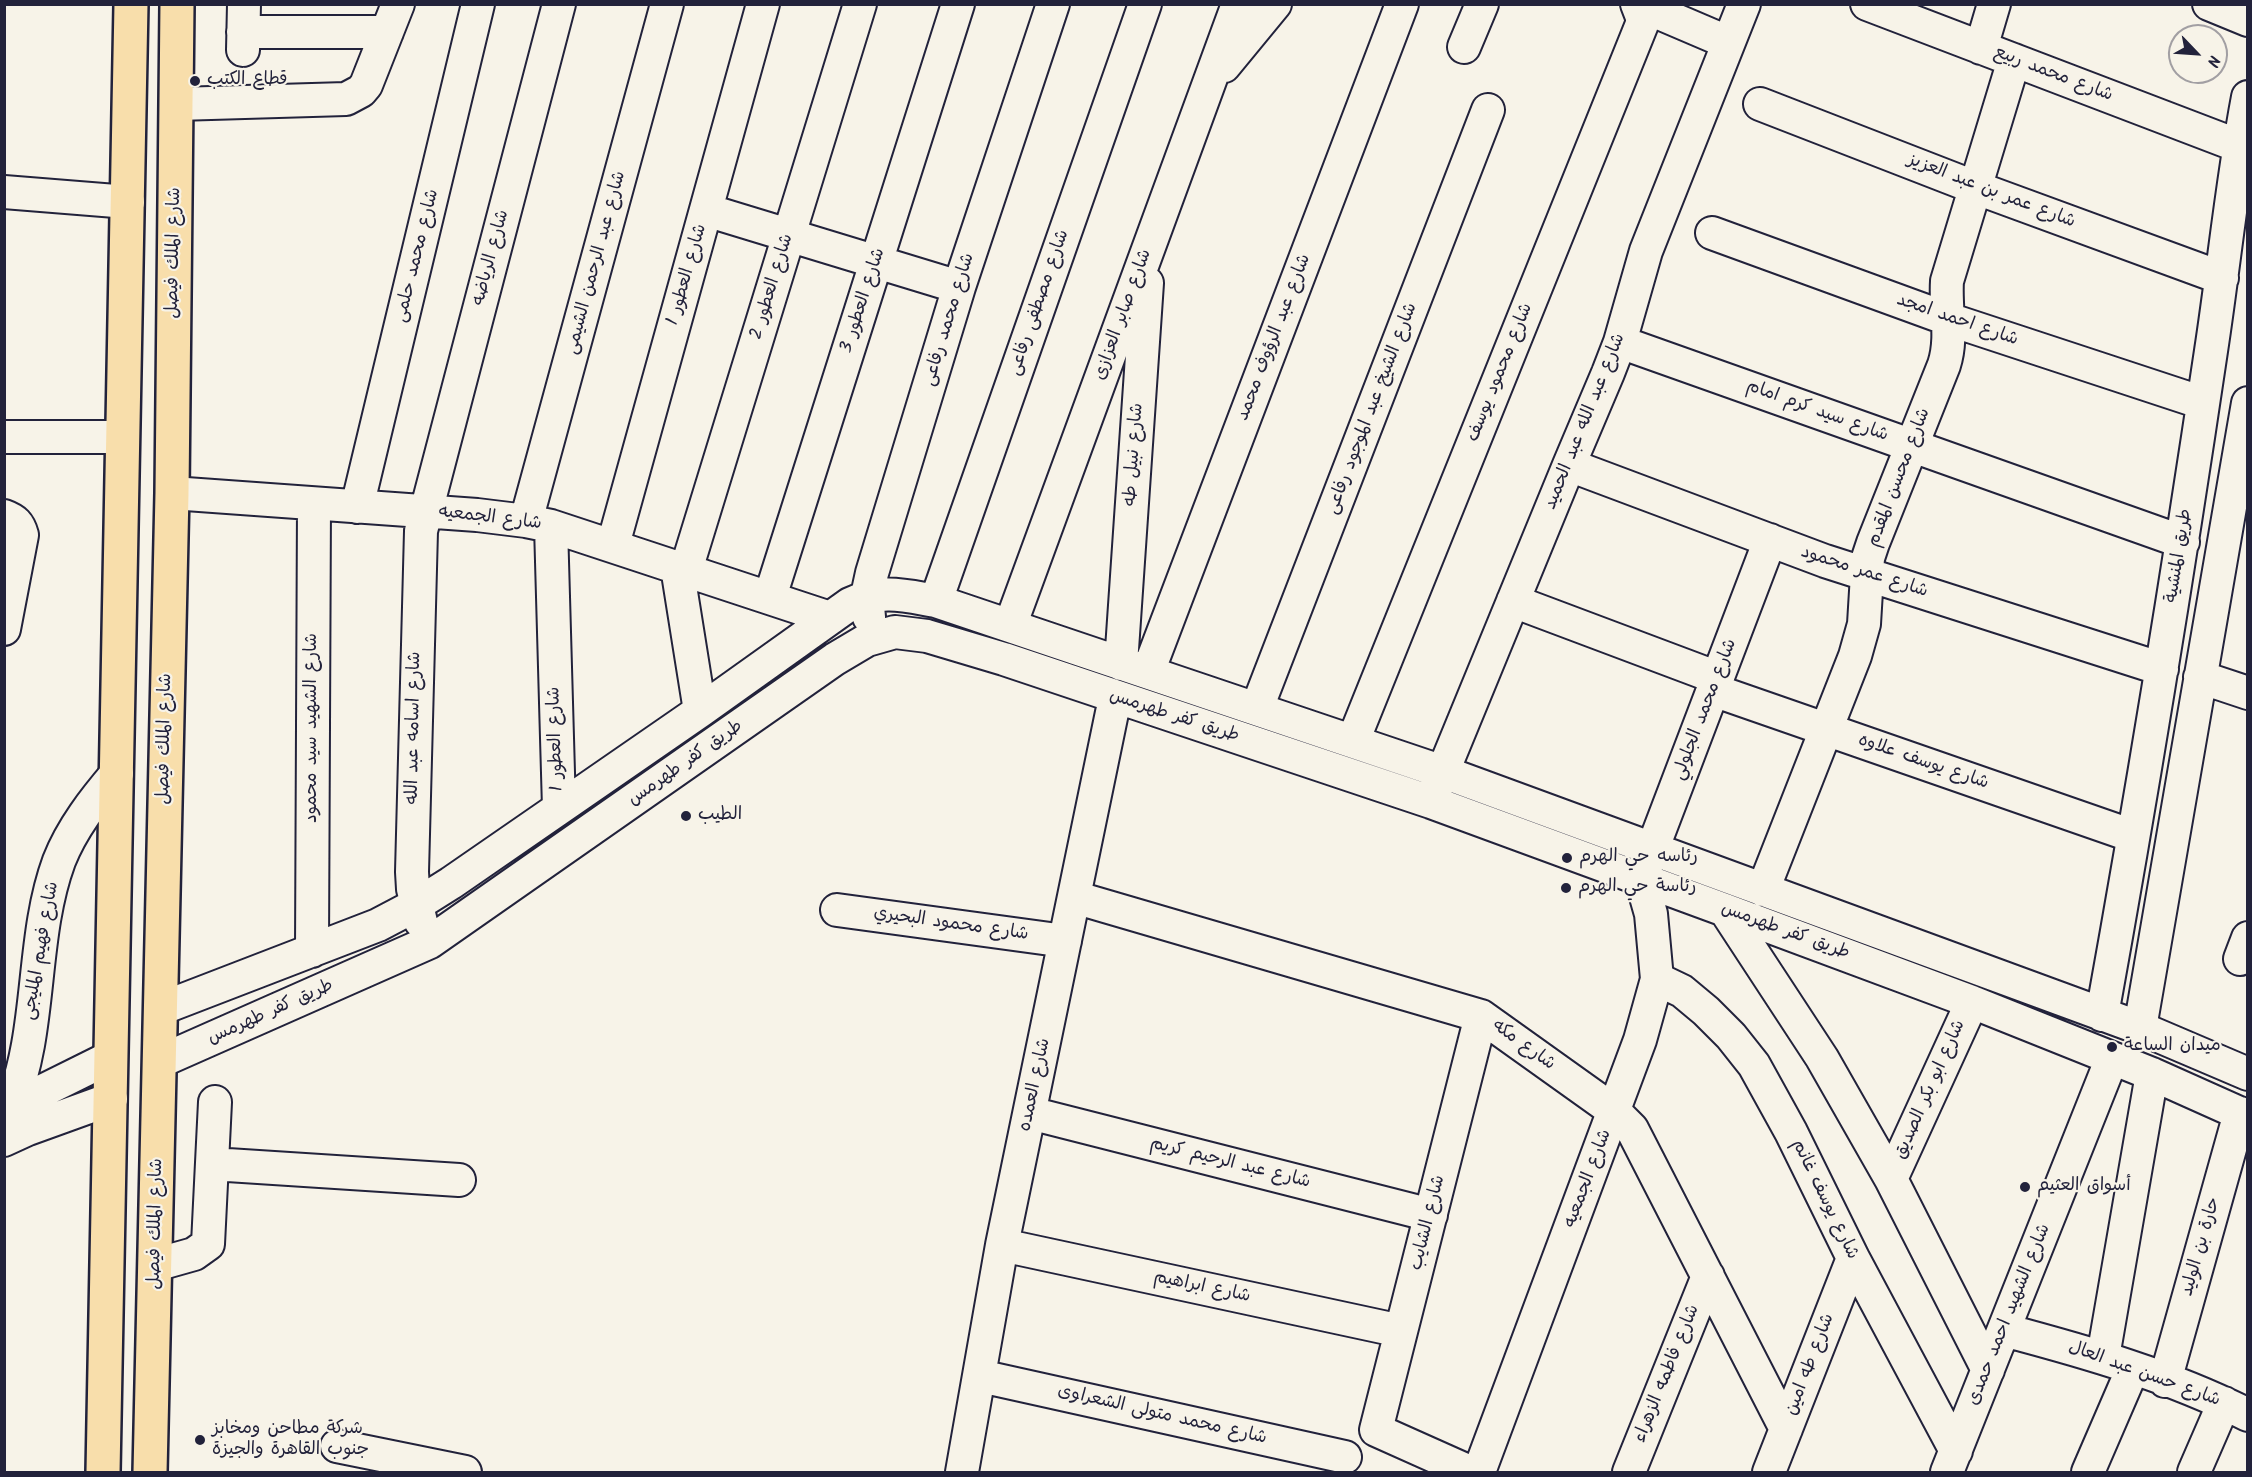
<!DOCTYPE html>
<meta charset="utf-8">
<style>
body{margin:0}
#map{position:relative;width:2252px;height:1477px;overflow:hidden;background:#f7f3e8;font-family:Kalam,sans-serif}
canvas{display:block}
.frame{position:absolute;inset:0;border:6px solid #22223b;pointer-events:none}
.north{position:absolute;left:2168px;top:24px;width:60px;height:60px;box-sizing:border-box;background:#f7f3e8;border:2px solid #a29fa3;border-radius:50%;rotate:115deg;font-size:16px;font-weight:700;line-height:24px;text-align:center;color:#22223b}
.north::after{content:'';display:block;margin:auto;width:21px;height:27px;background:#22223b;clip-path:polygon(50% 0,100% 100%,50% 72%,0 100%)}
</style>
<div id="map">
<canvas width="2252" height="1477"></canvas>
<div class="frame"></div>
<div class="north">N</div>
</div>
<script>
const ctx = document.querySelector('canvas').getContext('2d');
ctx.lineJoin = 'round';
function strokePath(path, color, width, dash) { ctx.strokeStyle = color; ctx.lineWidth = width; ctx.lineCap = dash ? 'butt' : 'round'; ctx.setLineDash(dash || []); ctx.stroke(path); }
function drawText(font, color, halo, rows, align = 'center') {
  ctx.font = font + ' Kalam,"Playpen Sans Arabic",sans-serif'; ctx.lineWidth = 4.5; ctx.setLineDash([]); ctx.textBaseline = 'middle'; ctx.strokeStyle = halo; ctx.fillStyle = color; for (const [text, x, y, turn = 0] of rows) {
    ctx.save(); ctx.translate(x, y); ctx.rotate((+turn || 0) * Math.PI / 180); ctx.textAlign = isNaN(turn) ? turn : align; if (halo) ctx.strokeText(text, 0, 0); ctx.fillText(text, 0, 0); ctx.restore();
  }
}
const minor = new Path2D(`
 M 1638,4 L 1727,42
 M 1867,4 L 2239,146
 M 2209,4 L 2248,20
 M 243,32 L 387,32
 M 1464,47 L 1482,4
 M 1981,48 L 1994,4
 M 243,50 L 244,4
 M 1224,66 L 1275,4
 M 177,104 L 346,99 L 361,91 L 366,85 L 398,4
 M 1760,104 L 1974,187 L 2222,278
 M 4,192 L 128,202
 M 706,210 L 959,287
 M 1712,233 L 1948,319 L 2203,403
 M 1620,342 L 2183,542
 M 4,437 L 123,437
 M 1569,465 L 1825,561 L 2162,669
 M 172,493 L 477,515 L 526,521 L 551,526 L 830,618
 M 357,507 L 478,4
 M 4,516 C 15,520 19,524 22,535 L 4,629
 M 526,521 L 667,4
 M 551,526 L 559,808
 M 613,545 L 763,4
 M 677,567 L 700,711
 M 686,570 L 860,4
 M 770,597 L 958,4
 M 936,601 L 1145,4
 M 1513,601 L 1718,678
 M 869,617 L 867,596 L 872,573 L 959,287 L 1053,4
 M 1010,626 L 1238,4
 M 1121,664 L 1147,283
 M 1148,672 L 1402,4
 M 2200,677 L 2248,693
 M 1713,690 L 2133,836
 M 1257,708 L 1488,110
 M 1353,741 L 1642,24 L 1642,17 L 1637,4
 M 1435,791 L 1569,465 L 1608,373 L 1620,342 L 1646,251 L 1744,4
 M 1763,890 L 1855,656 L 1864,624 L 1868,558 L 1873,543 L 1944,365 C 1953,337 1945,310 1947,281 L 2014,60
 M 1074,897 L 1481,1016 L 1614,1111 L 1632,1129 L 1786,1429
 M 837,910 L 1065,941
 M 1725,910 L 1822,1058 L 1891,1179 L 1988,1370
 M 421,922 L 413,889 L 412,872 L 421,531 L 559,4
 M 312,951 L 314,504
 M 2240,959 L 2248,938
 M 1657,979 L 1682,991 L 1706,1011 L 1731,1036 L 1754,1065 L 1791,1132 L 1853,1258 L 1956,1451
 M 160,1009 L 378,925 L 416,905 L 451,883 L 700,711 L 850,604 C 883,589 901,595 936,601 L 1443,772 L 2140,1028 L 2248,1074
 M 2102,1015 C 2142,794 2178,573 2211,351 C 2224,266 2232,181 2248,97
 M 2140,1028 L 2248,403
 M 161,1061 L 430,942 L 835,659 L 867,640 L 895,632 L 927,636 L 1004,659 L 1431,802 L 1725,910 L 1972,1002 L 2152,1074 L 2248,1117
 M 10,1108 C 43,1030 30,940 59,861 C 72,828 94,800 117,773
 M 4,1110 L 111,1057
 M 1030,1113 L 1431,1215
 M 4,1140 L 28,1129 L 111,1099
 M 212,1164 L 459,1180
 M 1891,1179 L 1972,1002
 M 1002,1245 L 1401,1331
 M 155,1265 L 194,1254 L 208,1244 L 215,1102
 M 2004,1330 C 2087,1352 2171,1376 2248,1415
 M 2103,1357 L 2152,1074
 M 980,1376 L 1345,1457
 M 2165,1381 L 2240,1113
 M 337,1446 L 465,1472
 M 962,1472 L 1002,1245 L 1115,698
 M 1470,1472 L 1376,1430 L 1481,1016
 M 1479,1472 L 1640,1040 L 1657,979 L 1651,914 L 1641,879 L 1770,540
 M 1629,1472 L 1708,1276
 M 1769,1472 L 1853,1258
 M 1947,1472 L 2112,1058
 M 2088,1472 L 2133,1368
 M 2194,1472 L 2224,1403`);
const major = new Path2D(`
 M 103,1472 L 131,4
 M 150,1472 L 172,493 L 177,4`);
const markers = [
 [195,81,6,"#22223b"],
 [686,816,6,"#22223b"],
 [1567,858,6,"#22223b"],
 [1566,888,6,"#22223b"],
 [2112,1047,6,"#22223b"],
 [2025,1187,6,"#22223b"],
 [200,1440,6,"#22223b"]
];
const streetNames = [
 ["شارع محمد ربيع",2053,75,21],
 ["شارع عمر بن عبد العزيز",1991,192,21],
 ["شارع الملك فيصل",175,253,-89],
 ["شارع محمد حلمى",418,256,-76],
 ["شارع الرياضه",492,258,-75],
 ["شارع عبد الرحمن الشيمى",597,263,-75],
 ["شارع العطور 1",688,275,-74],
 ["شارع العطور 2",773,287,-73],
 ["شارع العطور 3",864,301,-72],
 ["شارع مصطفى رفاعى",1040,303,-71],
 ["شارع صابر العزازى",1124,315,-70],
 ["شارع محمد رفاعى",950,320,-73],
 ["شارع احمد امجد",1957,321,19],
 ["شارع عبد الرؤوف محمد",1275,338,-69],
 ["شارع محمود يوسف",1501,373,-68],
 ["شارع الشيخ عبد الموجود رفاعى",1373,409,-69],
 ["شارع سيد كرم امام",1817,412,20],
 ["شارع عبد الله عبد الحميد",1586,422,-68],
 ["شارع نبيل طه",1135,455,-86],
 ["شارع محسن المقدم",1900,478,-69],
 ["شارع الجمعيه",490,519,7],
 ["طريق المنشية",2180,556,-81],
 ["شارع عمر محمود",1864,573,18],
 ["شارع محمد الجلولي",1706,710,-69],
 ["طريق كفر طهرمس",1174,717,18],
 ["شارع الشهيد سيد محمود",313,728,-90],
 ["شارع اسامه عبد الله",415,728,-89],
 ["شارع الملك فيصل",166,739,-89],
 ["شارع العطور 1",557,739,-92],
 ["شارع يوسف علاوه",1923,763,19],
 ["طريق كفر طهرمس",686,764,-35],
 ["شارع محمود البحيري",951,925,8],
 ["طريق كفر طهرمس",1785,932,20],
 ["شارع فهيم المليجى",42,951,-80],
 ["طريق كفر طهرمس",271,1013,-24],
 ["شارع مكه",1523,1046,36],
 ["شارع العمده",1036,1085,-78],
 ["شارع ابو بكر الصديق",1931,1090,-66],
 ["شارع عبد الرحيم كريم",1230,1164,14],
 ["شارع الجمعيه",1589,1179,-69],
 ["شارع يوسف غانم",1824,1200,64],
 ["شارع الشايب",1429,1223,-76],
 ["شارع الملك فيصل",157,1224,-89],
 ["حارة بن الوليد",2202,1247,-74],
 ["شارع ابراهيم",1202,1288,12],
 ["شارع الشهيد احمد حمدى",2010,1315,-68],
 ["شارع طه امين",1811,1365,-69],
 ["شارع فاطمه الزهراء",1668,1374,-68],
 ["شارع حسن عبد العال",2144,1375,20],
 ["شارع محمد متولى الشعراوى",1162,1416,13]
];
const poiNames = [
 ["قطاع الكتب",207,81],
 ["الطيب",698,816],
 ["رئاسه حي الهرم",1579,858],
 ["رئاسة حي الهرم",1578,888],
 ["ميدان الساعة",2124,1047],
 ["أسواق العثيم",2037,1187],
 ["شركة مطاحن ومخابز",212,1430],
 ["جنوب القاهرة والجيزة",212,1451]
];
strokePath(minor, '#22223b', 36);
strokePath(major, '#22223b', 38);
strokePath(minor, '#f7f3e8', 32);
strokePath(major, '#f8deab', 33);
for (const [x, y, r, color] of markers) { const dot = new Path2D(); dot.arc(x, y, r, 0, 2 * Math.PI); ctx.fillStyle = color; ctx.fill(dot); strokePath(dot, '#f7f3e8', 2); }
drawText('18px', '#22223b', '#f7f3e8', streetNames);
drawText('18px', '#22223b', '#f7f3e8', poiNames, 'left');
</script>
